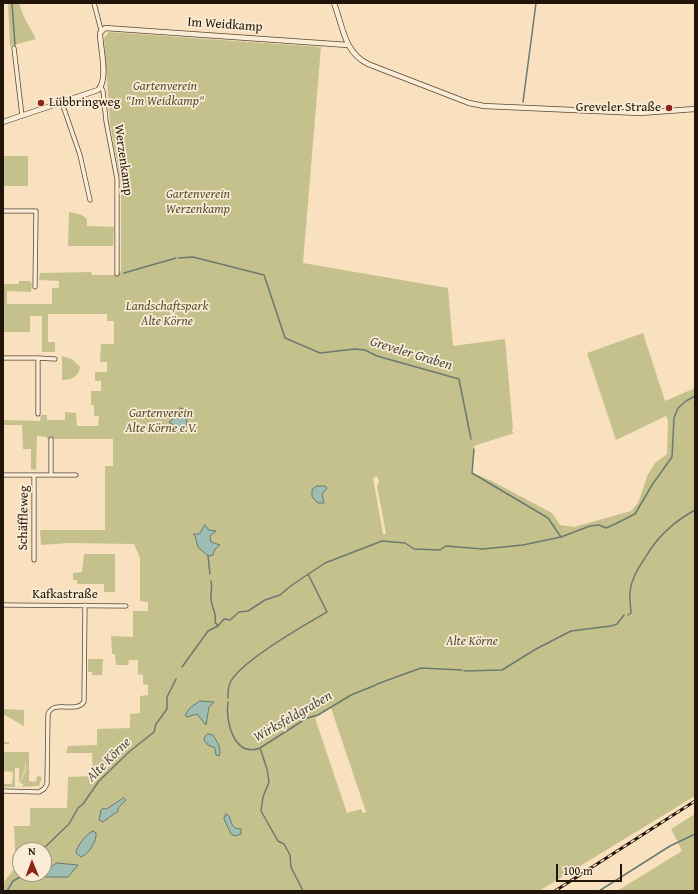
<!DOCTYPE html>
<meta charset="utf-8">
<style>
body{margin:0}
#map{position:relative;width:698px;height:894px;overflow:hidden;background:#f9e1bf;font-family:"Gentium Book Plus",serif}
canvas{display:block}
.frame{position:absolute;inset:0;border:4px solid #211409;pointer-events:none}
.north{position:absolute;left:12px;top:842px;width:40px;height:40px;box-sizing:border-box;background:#fbecd5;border:1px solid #a49683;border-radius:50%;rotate:359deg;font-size:11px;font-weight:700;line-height:16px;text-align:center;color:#211409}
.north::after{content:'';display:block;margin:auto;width:14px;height:18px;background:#8f2418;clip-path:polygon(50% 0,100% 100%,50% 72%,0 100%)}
.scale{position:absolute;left:556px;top:864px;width:66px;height:18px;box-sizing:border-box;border:2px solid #211409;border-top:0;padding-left:5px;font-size:12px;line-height:14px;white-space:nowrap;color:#211409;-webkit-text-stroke:3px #fbecd5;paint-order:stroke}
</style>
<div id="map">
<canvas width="698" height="894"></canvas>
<div class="frame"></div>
<div class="north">N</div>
<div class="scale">100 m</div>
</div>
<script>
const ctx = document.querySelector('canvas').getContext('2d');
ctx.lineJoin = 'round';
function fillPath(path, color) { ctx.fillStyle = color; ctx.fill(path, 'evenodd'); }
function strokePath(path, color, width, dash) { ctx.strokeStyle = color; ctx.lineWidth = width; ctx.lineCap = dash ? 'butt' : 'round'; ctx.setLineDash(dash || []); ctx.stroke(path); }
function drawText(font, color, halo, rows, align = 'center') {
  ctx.font = font + ' "Gentium Book Plus",serif'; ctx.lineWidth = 3.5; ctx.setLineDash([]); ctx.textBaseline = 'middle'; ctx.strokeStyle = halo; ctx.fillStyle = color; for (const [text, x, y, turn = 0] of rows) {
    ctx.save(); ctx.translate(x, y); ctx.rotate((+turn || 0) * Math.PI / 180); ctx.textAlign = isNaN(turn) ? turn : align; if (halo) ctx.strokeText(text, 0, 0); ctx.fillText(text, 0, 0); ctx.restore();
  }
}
const green = new Path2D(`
 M 8,3 L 19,3 L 24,17 L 36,39 L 10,46 Z
 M 109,32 L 321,47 L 303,263 L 448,288 L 453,346 L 505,339 L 513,429 L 511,430 L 514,433 L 474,446 L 472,473 L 490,480 L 552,513 L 560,525 L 574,527 L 631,511 L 638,503 L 648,474 L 655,463 L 667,454 L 668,421 L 666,416 L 616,440 L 587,353 L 643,333 L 665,401 L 695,388 L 695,796 L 539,891 L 3,891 L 3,883 L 20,862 L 20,874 L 44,874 L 44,850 L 20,850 L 20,855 L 15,850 L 14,826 L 30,826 L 30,808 L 67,808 L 68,777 L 93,776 L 92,753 L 66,753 L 68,746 L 97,745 L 97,729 L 130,728 L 130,714 L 140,713 L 140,696 L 148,695 L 148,685 L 143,684 L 143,675 L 138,674 L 138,660 L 129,660 L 128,665 L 116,665 L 115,654 L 112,654 L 111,636 L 133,637 L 133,611 L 148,611 L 148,602 L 140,601 L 140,558 L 134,544 L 69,543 L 41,545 L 40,530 L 105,530 L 105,466 L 113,466 L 113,439 L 47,439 L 47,437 L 37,436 L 36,470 L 31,469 L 31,449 L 23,449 L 22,425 L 3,425 L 3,420 L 40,421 L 41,415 L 47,415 L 47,420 L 65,420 L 65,412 L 76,413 L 77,426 L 98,426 L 99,416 L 94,416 L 94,405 L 91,405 L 91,391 L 101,391 L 101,381 L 95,381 L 95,372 L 107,372 L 107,362 L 100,362 L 101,344 L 114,344 L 114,321 L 107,321 L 107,314 L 48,314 L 48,342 L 55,342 L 55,352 L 42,352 L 42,316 L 30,316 L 30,332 L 3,332 L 3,284 L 19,284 L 19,281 L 30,281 L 32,284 L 31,292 L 7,291 L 7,304 L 52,304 L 52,288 L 59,288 L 59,281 L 39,280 L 40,273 L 91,272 L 92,275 L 113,275 L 121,271 L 121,184 L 110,124 L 104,38 ZM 377,476 L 379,482 L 377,486 L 386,534 L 383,534 L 373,478 ZM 330,708 L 331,708 L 366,812 L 363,813 L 361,809 L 347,813 L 315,718 Z
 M 3,156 L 28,156 L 28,186 L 3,186 Z
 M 69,212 L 82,215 L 87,219 L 87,226 L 114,227 L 113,246 L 68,246 Z
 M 62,356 L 72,359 L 80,367 C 79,377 71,380 62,380 Z
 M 84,554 L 115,554 L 115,592 L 104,592 L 104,584 L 77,584 L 77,580 L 73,580 L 73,573 L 82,572 Z
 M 88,659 L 103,659 L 102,675 L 92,675 L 92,672 L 88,672 Z
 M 3,709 L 24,710 L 24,726 L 3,714 Z
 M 3,742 L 9,742 L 9,744 L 4,744 L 4,752 L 29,752 L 29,781 L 36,782 L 37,776 L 42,777 L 39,786 L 20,787 L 23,786 L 23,784 L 20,783 L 26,770 L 25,759 L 25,770 L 19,784 L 19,768 L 15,768 L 15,787 L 4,787 L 4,784 L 12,784 L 13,772 L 5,771 L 3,776 Z
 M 695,814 L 695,891 L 617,891 L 682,851 L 671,829 Z`);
const water = new Path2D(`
 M 180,408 L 188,410 L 192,414 L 187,419 L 186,426 L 181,427 L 175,432 L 175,426 L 169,422 L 173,419 L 167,411 L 174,416 L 177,415 L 180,412 Z
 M 317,486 L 325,486 L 327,488 L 322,494 L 324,503 L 318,503 L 312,497 L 312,490 Z
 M 205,525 L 209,530 L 216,531 L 210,536 L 211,542 L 220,545 L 215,549 L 213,555 L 208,556 L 198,547 L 195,536 L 193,534 L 199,534 Z
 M 200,701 L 214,702 L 209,707 L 206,725 L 197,714 L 187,717 L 185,715 L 190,708 Z
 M 208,734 L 213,735 C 217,742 222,748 219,756 L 216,755 L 215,748 L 208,745 L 204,740 L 205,736 Z
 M 124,798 L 126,800 L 118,808 L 118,811 L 103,822 L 99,820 L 101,810 L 103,808 L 106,809 Z
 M 226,814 L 229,816 C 232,823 231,829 241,829 L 241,834 L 235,836 L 231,834 L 224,819 Z
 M 93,831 L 96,833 C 97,841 89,854 81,857 L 76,853 C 76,847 87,833 93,831 Z
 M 57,863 L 78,865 L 68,877 L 45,877 L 51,867 Z`);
const stream = new Path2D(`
 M 12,3 L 15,45
 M 523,102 L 536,3
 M 179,258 L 193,257 L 264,275 L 285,338 L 320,353 L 355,349 L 365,350 L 377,356 L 459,379 L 471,439
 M 124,273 L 176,258
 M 474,449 L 472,473 L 548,518 L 561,537
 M 208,556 L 210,574
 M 211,581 C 213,589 210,593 211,600 C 212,609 217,612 215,622 L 218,626
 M 628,615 L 631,613 C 631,606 629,598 630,592 C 631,579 638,569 645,558 C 657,537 673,522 695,510
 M 182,667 L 208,631 L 218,626 L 224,619 L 230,620 L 239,612 L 248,611 L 265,600 L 280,595 L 292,585 L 325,563 L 382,541 L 405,543 L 414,549 L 440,550 L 446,546 L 483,549 L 523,545 L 561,537 L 590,526 L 599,525 L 606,528 L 613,525 L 635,514 L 652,485 L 672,457 L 674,418 L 678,408 L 686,401 L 695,396
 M 464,671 L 502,670 L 536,649 L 571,631 L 611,626 L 617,624 L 624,615
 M 377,684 L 421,668 L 462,670
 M 228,698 C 228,693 228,687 230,683 C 239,662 306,624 327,612 L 308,574
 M 228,702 C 225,721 234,758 260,748 L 307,718 L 318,715 L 351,695 L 376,685
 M 260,748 L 267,769 L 269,782 L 263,797 L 261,811 L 278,841 L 284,844 L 290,855 L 291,867 L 303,891
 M 42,850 L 69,824 L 78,808 L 83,804 L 99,781 L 130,751 L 154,732 L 156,724 L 167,709 L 167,697 L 176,679
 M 7,891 L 13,881 L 20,877 L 21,874
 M 599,891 L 670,846 L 695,834`);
const minor = new Path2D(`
 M 94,3 L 101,30
 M 14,48 L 22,116
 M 101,87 L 103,91 L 106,121 L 117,179 L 117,274
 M 62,103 L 80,155 L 90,200
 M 3,211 L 36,211 L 35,287
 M 3,358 L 38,358 L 38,414
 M 38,358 L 55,359
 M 51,439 L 51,475
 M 3,475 L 76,475
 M 34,560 L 34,475
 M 3,605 L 126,606
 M 3,791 L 39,792 L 44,789 L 47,784 L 48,714 C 54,699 75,714 84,702 L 85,605`);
const tertiary = new Path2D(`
 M 334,3 C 343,27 344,52 368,64 L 469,103 L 484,106 L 640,113 L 695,109
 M 3,122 L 98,90 C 109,79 100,48 100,33 L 105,28 L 348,45`);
const rail = new Path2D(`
 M 555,891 L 695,801`);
const markers = [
 [41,103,4,"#8f2418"],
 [669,108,4,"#8f2418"]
];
const streetNames = [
 ["Im Weidkamp",225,25,4],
 ["Werzenkamp",123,160,82],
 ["Schäffleweg",24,518,-89],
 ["Kafkastraße",65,595]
];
const parkNames = [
 ["Gartenverein",165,87],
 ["\"Im Weidkamp\"",165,102],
 ["Gartenverein",198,195],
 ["Werzenkamp",198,210],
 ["Landschaftspark",167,307],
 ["Alte Körne",167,322],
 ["Gartenverein",161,414],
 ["Alte Körne e.V.",161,429],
 ["Alte Körne",472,642]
];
const poiNames = [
 ["Lübbringweg",49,103],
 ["Greveler Straße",661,108,"right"]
];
const waterNames = [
 ["Greveler Graben",411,354,17],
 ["Wirksfeldgraben",293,717,-30],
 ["Alte Körne",109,760,-45]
];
fillPath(green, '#c5c18c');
fillPath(water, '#9ebdb3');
strokePath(water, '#6c796f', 1);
strokePath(stream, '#6c796f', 1.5);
strokePath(minor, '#574736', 5);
strokePath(tertiary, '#574736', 6);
strokePath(minor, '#fbecd5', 3.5);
strokePath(tertiary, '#fbecd5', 4.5);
strokePath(rail, '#211409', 3);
strokePath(rail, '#fbecd5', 1.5, [4.5]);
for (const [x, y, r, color] of markers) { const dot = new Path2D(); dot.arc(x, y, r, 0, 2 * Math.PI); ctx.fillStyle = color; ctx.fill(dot); strokePath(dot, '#fbecd5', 1.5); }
drawText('13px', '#211409', '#fbecd5', streetNames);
drawText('italic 13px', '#5a5137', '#fbecd5', parkNames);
drawText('13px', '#211409', '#fbecd5', poiNames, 'left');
drawText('italic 14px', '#4d4f44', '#fbecd5', waterNames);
</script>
